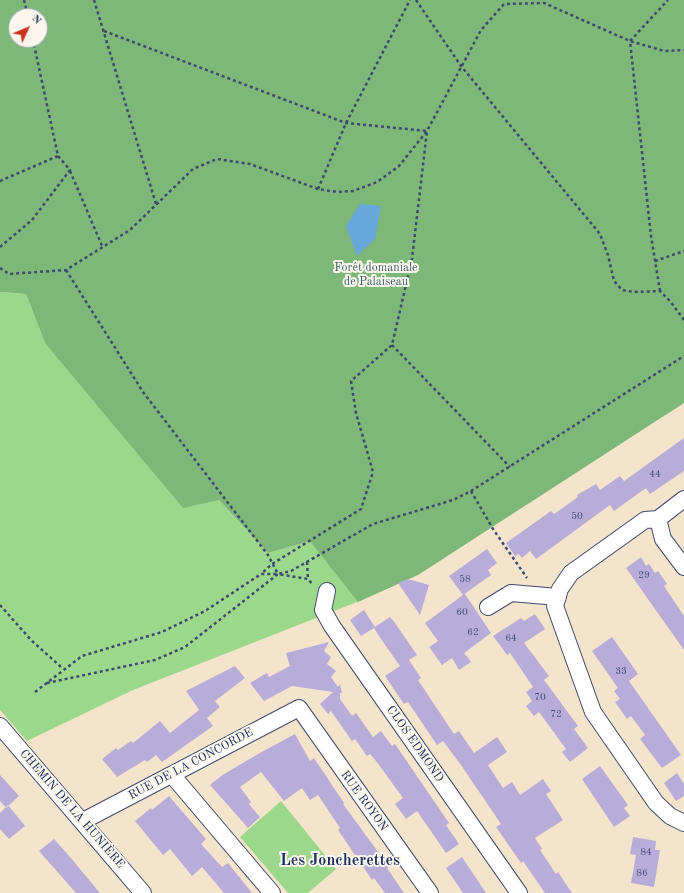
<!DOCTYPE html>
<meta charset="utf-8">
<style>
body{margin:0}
#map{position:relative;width:684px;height:893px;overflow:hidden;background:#f5e4cc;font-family:"Old Standard TT",serif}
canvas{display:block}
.north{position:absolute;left:8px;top:8px;width:40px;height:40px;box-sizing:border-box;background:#fbf7ec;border:1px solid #a1a7b3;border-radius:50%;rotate:46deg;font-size:11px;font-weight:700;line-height:16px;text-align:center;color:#1b2f5e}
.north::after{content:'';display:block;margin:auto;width:14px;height:18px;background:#c8321e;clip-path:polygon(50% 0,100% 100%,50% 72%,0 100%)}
</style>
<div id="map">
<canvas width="684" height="893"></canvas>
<div class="north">N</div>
</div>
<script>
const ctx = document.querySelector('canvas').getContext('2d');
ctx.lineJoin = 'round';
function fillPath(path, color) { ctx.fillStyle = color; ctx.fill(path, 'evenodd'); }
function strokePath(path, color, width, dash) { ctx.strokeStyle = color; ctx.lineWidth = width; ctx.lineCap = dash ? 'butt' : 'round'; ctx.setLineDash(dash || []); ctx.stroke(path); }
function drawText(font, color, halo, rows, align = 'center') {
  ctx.font = font + ' "Old Standard TT",serif'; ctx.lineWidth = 4; ctx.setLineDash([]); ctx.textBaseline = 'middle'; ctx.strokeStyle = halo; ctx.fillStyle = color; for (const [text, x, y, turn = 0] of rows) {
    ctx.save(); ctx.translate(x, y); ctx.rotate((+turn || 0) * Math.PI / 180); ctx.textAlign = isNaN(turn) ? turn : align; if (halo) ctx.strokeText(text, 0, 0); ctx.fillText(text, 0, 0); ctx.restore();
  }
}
const green = new Path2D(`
 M 0,292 L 26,294 L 45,343 L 219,500 L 268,553 L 310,541 L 362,600 L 133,690 L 27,741 L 0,710 Z
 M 281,801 L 336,869 L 308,893 L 288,893 L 240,837 Z`);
const forest = new Path2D(`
 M 0,0 L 684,0 L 684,403 L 418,575 L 358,602 L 310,541 L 268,553 L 219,500 L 183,508 L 45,343 L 26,294 L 0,292 ZM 16,16 L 40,16 L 40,40 L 16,40 Z`);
const water = new Path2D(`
 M 360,204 L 381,206 L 375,239 L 357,256 L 346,226 Z`);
const building = new Path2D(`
 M 684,438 L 684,471 L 650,494 L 646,488 L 614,511 L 610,505 L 536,559 L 530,551 L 522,558 L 519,554 L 515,556 L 506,543 L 551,511 L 554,514 L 578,497 L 577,495 L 596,484 L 600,490 L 620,476 L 624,481 Z
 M 487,549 L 497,563 L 488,570 L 491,575 L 463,595 L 465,594 L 491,633 L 464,653 L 471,662 L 459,670 L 452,658 L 442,665 L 429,647 L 438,641 L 425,623 L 463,595 L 449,576 Z
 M 641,557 L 646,566 L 649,564 L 655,573 L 658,571 L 667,584 L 664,586 L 684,616 L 684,650 L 626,568 Z
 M 408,579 L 429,585 L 420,615 L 398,583 Z
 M 364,610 L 375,627 L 390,617 L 395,623 L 417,655 L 409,660 L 421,678 L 418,680 L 454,734 L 459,731 L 474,753 L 497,737 L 507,752 L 488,765 L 503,788 L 512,782 L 520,795 L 543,779 L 551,791 L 546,794 L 563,820 L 535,838 L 542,849 L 540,850 L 556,874 L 558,872 L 572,893 L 545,893 L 523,861 L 521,863 L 496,827 L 501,824 L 461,765 L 443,741 L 437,745 L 408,702 L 404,704 L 385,676 L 400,666 L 383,642 L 374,628 L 361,636 L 350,620 Z
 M 535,614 L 545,629 L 524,643 L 549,676 L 544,680 L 578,726 L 574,729 L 588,748 L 570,762 L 562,752 L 566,749 L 539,712 L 534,716 L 526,706 L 532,701 L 526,692 L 533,687 L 510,653 L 507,655 L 493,636 L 521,618 L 524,621 Z
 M 612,637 L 638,674 L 629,681 L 681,755 L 662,768 L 640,739 L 645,735 L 631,716 L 627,719 L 615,702 L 620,699 L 614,691 L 618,688 L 592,651 Z
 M 329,642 L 324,651 L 331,657 L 327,664 L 336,671 L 331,677 L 338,687 L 340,684 L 342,693 L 340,693 L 340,699 L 352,716 L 356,713 L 373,737 L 381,731 L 392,746 L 395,744 L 449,823 L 446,825 L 459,844 L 446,853 L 417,811 L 406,819 L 395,804 L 403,798 L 376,761 L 370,754 L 367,756 L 355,739 L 352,741 L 331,711 L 328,714 L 320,704 L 333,692 L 292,686 L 264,701 L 250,683 L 267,673 L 269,677 L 290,666 L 286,653 Z
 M 235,666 L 245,678 L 215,701 L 220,707 L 207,718 L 213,726 L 162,762 L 156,755 L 147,762 L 145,760 L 117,777 L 102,759 L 116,748 L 118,750 L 131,741 L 133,743 L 160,721 L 170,733 L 199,710 L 186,691 Z
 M 295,734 L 310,761 L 314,758 L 344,803 L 343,804 L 389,867 L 387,868 L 404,893 L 385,893 L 374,878 L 372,880 L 338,830 L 340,828 L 318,795 L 310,800 L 302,788 L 284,801 L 261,772 L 240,787 L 251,802 L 249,804 L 260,817 L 248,828 L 210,785 L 221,776 L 258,754 Z
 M 600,766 L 628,805 L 624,808 L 630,816 L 614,827 L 582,779 Z
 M 677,773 L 684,784 L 684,796 L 676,801 L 664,783 Z
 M 0,775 L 19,796 L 6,808 L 0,801 Z
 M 169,796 L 206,839 L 201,844 L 222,867 L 228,863 L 252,893 L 224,893 L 202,867 L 192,876 L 170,849 L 163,855 L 135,821 L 151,808 L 152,810 Z
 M 8,805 L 25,826 L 9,839 L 0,829 L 0,813 Z
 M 633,837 L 656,841 L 655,850 L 660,850 L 654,887 L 631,883 L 636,855 L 630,854 Z
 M 54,839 L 70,857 L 100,893 L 76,893 L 39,851 Z
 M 462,857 L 486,893 L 463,893 L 446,868 Z`);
const path = new Path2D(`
 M 24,0 L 28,16
 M 94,0 L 156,204
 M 416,0 L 461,66 L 600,234 L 608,255 L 614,281 L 622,290 L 634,292 L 660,291 L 670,301 L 684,320
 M 104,31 L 346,123 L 427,131 L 412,259 L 392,345 L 351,381 L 356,413 L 373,472 L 361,509 L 272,564 L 261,574
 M 70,171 L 103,248
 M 0,181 L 58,156
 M 318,189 L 346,123 L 410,0
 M 0,247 L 32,220 L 70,170 L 58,156 L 33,40
 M 655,261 L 684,251
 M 0,268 L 9,274 L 66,270 L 130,230 L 193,169 L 217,159 L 250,164 L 318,189 L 337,192 L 353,191 L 377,182 L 399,166 L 427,131 L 481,30 L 504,4 L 544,3 L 630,41 L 664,51 L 684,50
 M 66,270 L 143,392 L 268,555 L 278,574
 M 660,291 L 651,236 L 630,41 L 668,0
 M 392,345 L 510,467
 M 471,491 L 493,529 L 527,578
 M 307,562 L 308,579
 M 0,605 L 31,640 L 60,666 L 61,670
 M 47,683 L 155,660 L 185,647 L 278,574 L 308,579 L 313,585
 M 35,692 L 82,656 L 162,632 L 205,611 L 261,574 L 278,574 L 291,571 L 373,524 L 453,500 L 471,491 L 684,356`);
const minor = new Path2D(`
 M 684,499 L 658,519 L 663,539 L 684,567
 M 658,519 L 645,520 L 571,573 L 560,589 L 555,606 L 593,712 L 656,803 L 670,816 L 684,823
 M 327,591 L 323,610 L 332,626 L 519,893
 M 488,607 L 511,593 L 558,597
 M 0,726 L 143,893
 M 172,775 L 272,893
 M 83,821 L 299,708 L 430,893`);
const numberNames = [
 ["44",655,474],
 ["50",577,516],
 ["29",644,575],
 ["58",465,579],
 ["60",462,612],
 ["62",473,632],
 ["64",511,638],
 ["33",621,671],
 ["70",540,697],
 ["72",556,714],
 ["84",646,852],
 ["86",642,873]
];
const parkNames = [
 ["Forêt domaniale",376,268],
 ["de Palaiseau",376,282]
];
const streetNames = [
 ["CLOS EDMOND",415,744,55],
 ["RUE DE LA CONCORDE",191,764,-28],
 ["RUE ROYON",364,801,54],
 ["CHEMIN DE LA HUNIÈRE",72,809,49]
];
const districtNames = [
 ["Les Joncherettes",340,861]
];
fillPath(green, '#9cd88c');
fillPath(forest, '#7db878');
fillPath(water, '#6aa8dc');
fillPath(building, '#b8add8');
strokePath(minor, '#3c4a6e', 18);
strokePath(path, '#3c4a6e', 2.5, [3, 3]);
strokePath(minor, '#fff', 16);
drawText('10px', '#424e7c', null, numberNames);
drawText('12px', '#3b596a', '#fbf7ec', parkNames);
drawText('12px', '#1b2f5e', '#fbf7ec', streetNames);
drawText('bold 16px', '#1b2f5e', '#fbf7ec', districtNames);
</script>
